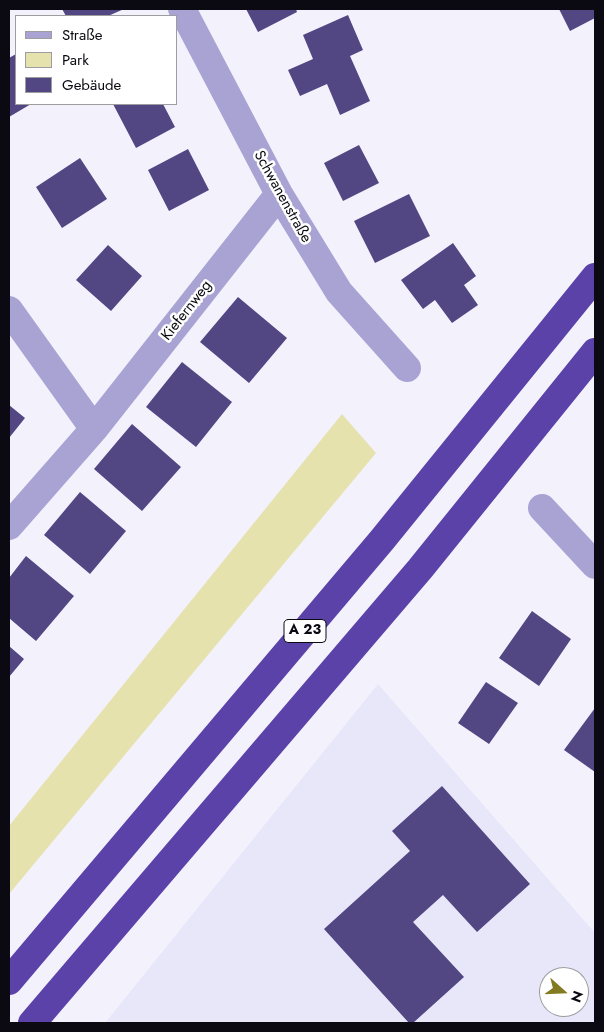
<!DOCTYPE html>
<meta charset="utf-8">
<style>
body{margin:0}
#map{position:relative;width:604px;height:1032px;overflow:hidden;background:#f2f1fc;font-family:Jost,sans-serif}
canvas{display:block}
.frame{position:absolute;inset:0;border:10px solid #0b0a12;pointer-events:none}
.legend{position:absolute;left:15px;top:15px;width:162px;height:90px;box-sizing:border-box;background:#fff;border:1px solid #9d9da0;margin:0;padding:6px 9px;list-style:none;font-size:15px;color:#0b0a12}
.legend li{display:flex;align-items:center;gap:10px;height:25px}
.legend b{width:25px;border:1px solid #9d9da0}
.north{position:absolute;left:539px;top:967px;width:50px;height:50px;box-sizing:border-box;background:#fff;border:1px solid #9d9da0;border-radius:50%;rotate:110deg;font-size:14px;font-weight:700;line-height:20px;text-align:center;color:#0b0a12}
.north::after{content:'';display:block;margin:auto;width:18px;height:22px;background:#837b21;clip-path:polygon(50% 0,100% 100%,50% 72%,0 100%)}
</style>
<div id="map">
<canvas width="604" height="1032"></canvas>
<div class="frame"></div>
<ul class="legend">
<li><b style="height:6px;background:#a9a3d4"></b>Straße</li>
<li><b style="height:14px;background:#e6e2ae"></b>Park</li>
<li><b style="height:14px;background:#524783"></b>Gebäude</li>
</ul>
<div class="north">N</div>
</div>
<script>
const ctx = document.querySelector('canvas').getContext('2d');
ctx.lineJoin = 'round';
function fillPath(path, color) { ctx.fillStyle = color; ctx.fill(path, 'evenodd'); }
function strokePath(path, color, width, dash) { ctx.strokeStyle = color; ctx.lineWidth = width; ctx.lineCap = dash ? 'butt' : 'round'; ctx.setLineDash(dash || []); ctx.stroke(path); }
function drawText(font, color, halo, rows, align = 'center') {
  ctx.font = font + ' Jost,sans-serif'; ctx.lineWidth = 5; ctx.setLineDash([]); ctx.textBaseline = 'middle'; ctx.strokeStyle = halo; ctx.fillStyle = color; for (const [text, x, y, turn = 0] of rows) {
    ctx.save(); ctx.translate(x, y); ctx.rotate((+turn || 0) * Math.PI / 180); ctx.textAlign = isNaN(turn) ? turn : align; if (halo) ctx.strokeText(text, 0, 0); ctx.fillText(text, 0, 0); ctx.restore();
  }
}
const built = new Path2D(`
 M 378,684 L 595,933 L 595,1023 L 105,1023 ZM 549,977 L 579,977 L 579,1007 L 549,1007 Z`);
const green = new Path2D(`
 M 342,414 L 376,453 L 9,894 L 9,826 Z`);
const building = new Path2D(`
 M 62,9 L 124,9 L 108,16 L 66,16 Z
 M 246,9 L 296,9 L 297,12 L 258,32 Z
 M 559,9 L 595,9 L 595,18 L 570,31 Z
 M 348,15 L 363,50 L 350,56 L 370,101 L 340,115 L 327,84 L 300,96 L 288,70 L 313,59 L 303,35 Z
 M 16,54 L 16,104 L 31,104 L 9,117 L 9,58 Z
 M 113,104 L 163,104 L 175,127 L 136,148 Z
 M 359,145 L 379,183 L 343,201 L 324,163 Z
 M 188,149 L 209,190 L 169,211 L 148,170 Z
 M 80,158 L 107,199 L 62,228 L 36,187 Z
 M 409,194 L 430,236 L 375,263 L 354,221 Z
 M 453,243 L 476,276 L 464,285 L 478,305 L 452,323 L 435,300 L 423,309 L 401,280 Z
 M 108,245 L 142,276 L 111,311 L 76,280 Z
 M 238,297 L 287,338 L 249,383 L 200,342 Z
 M 182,362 L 232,402 L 196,447 L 146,407 Z
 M 9,405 L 25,418 L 9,438 Z
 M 132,424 L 181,467 L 142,511 L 94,469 Z
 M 80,492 L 126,531 L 90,574 L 44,535 Z
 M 26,556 L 74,596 L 36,641 L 9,618 L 9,578 Z
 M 532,611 L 571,639 L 539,686 L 499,658 Z
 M 9,646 L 24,659 L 9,677 Z
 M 486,682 L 518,703 L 489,744 L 458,723 Z
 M 595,708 L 595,772 L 564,750 Z
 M 442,786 L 530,884 L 477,932 L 443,895 L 413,922 L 464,977 L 413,1023 L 409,1023 L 324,929 L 410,851 L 392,831 Z`);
const minor = new Path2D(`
 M 182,9 L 279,194 L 339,292 L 407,368
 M 9,310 L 94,429
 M 542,508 L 595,565
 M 9,526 L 94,429 L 279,194`);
const highway = new Path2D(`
 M 9,981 L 382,540 L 595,277
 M 32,1023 L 420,569 L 595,352`);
const shields = [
 [305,631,42]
];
const shieldNames = [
 ["A 23",305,631]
];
const streetNames = [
 ["Schwanenstraße",282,197,61],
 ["Kiefernweg",187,311,-52]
];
fillPath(built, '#e8e7fa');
fillPath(green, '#e6e2ae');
fillPath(building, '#524783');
strokePath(minor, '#a9a3d4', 28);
strokePath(highway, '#5b42a8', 28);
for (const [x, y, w] of shields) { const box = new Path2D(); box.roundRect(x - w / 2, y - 11.5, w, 23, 4); ctx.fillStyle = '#fff'; ctx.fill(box); strokePath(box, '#0b0a12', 1); }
drawText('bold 14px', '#0b0a12', null, shieldNames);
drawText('15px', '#0b0a12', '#fff', streetNames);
</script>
